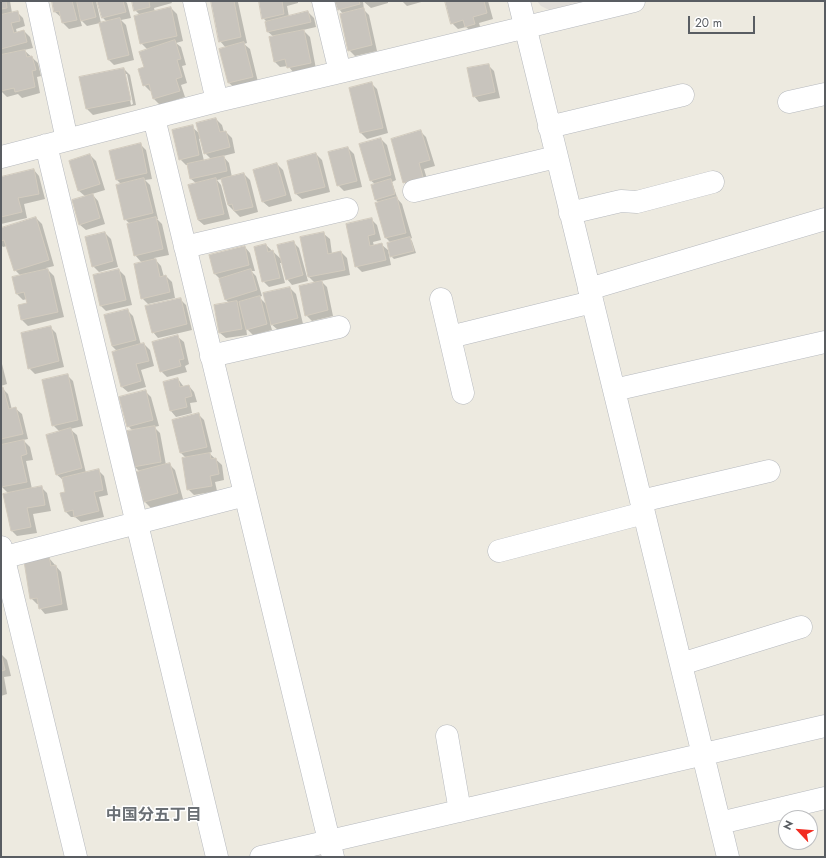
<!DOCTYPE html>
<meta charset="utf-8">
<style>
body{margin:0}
#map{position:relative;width:826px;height:858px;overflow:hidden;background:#edeae0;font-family:Jost,sans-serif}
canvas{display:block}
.frame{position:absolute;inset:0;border:2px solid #595d62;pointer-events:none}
.north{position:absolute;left:778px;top:810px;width:40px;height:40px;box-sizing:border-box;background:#fff;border:1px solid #bdbec0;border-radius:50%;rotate:296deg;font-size:11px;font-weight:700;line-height:16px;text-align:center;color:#595d62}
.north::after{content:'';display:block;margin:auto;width:14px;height:18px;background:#f22c21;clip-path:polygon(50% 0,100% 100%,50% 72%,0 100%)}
.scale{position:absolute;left:688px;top:16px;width:67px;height:18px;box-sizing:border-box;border:2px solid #595d62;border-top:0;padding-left:5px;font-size:12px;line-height:14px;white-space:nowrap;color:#595d62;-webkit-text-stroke:3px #fff;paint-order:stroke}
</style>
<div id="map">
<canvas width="826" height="858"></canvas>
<div class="frame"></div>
<div class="north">N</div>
<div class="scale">20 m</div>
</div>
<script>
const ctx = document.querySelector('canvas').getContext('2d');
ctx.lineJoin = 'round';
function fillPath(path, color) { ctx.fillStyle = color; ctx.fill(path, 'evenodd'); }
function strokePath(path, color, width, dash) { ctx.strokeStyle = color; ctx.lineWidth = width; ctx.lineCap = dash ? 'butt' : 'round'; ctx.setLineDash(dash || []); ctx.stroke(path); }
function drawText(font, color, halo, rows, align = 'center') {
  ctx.font = font + ' Jost,"Noto Sans JP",sans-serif'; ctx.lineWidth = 3; ctx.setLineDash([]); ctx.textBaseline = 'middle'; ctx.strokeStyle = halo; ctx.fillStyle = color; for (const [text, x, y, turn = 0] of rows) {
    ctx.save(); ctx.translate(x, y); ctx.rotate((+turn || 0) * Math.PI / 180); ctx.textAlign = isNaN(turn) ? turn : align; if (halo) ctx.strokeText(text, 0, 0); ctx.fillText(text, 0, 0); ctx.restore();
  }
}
const industrial = new Path2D(`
 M 537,1 L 588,1 L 549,10 L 541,6 Z`);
const shadow = new Path2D(`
 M 1,1 L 10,1 L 12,13 L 17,12 L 23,18 L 25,26 L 16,29 L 17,33 L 24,31 L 30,37 L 33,48 L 24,50 L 38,63 L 41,76 L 37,77 L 40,93 L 22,98 L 18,94 L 7,97 L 1,91 Z
 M 53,1 L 96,1 L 101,23 L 107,22 L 103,18 L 98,1 L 125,1 L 127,3 L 131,18 L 121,20 L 126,25 L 134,60 L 114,65 L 108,59 L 100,23 L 87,26 L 80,19 L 82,26 L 69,29 L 63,23 L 62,18 L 55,12 Z
 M 133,1 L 171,1 L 172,3 L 154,8 L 155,12 L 171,8 L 177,14 L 183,41 L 176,43 L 181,47 L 186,65 L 182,66 L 187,83 L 181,85 L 185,97 L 160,105 L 154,99 L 152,91 L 150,91 L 144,85 L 148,50 L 141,43 L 140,15 L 135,10 Z
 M 212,1 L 238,2 L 247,43 L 244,44 L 250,49 L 258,82 L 235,88 L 229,83 L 226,48 L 220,41 Z
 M 260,1 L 298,1 L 298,3 L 287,6 L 289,17 L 308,12 L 314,18 L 316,27 L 303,30 L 310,37 L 316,69 L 294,73 L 288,66 L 280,67 L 274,61 L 274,37 L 268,32 L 267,22 L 263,18 Z
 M 336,1 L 363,1 L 364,10 L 369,15 L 377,51 L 355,56 L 349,50 L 343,14 L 339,9 Z
 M 363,1 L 388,1 L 388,3 L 371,8 Z
 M 402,1 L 425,1 L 407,6 Z
 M 446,1 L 488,1 L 493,19 L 479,23 L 481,30 L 472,32 L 466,27 L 458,29 L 452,23 Z
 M 488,65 L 494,71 L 500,98 L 479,102 L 474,96 Z
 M 124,69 L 130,75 L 136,105 L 93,115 L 87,109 L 81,78 ZM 125,74 L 127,74 L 133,104 L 131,105 Z
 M 371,83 L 377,89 L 388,133 L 367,139 L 361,133 L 350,89 Z
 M 216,119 L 222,125 L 224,132 L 226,132 L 232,138 L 235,153 L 223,156 L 229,163 L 232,177 L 244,174 L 250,180 L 258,212 L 240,217 L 228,205 L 222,179 L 217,180 L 221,185 L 230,219 L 204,225 L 198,220 L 197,184 L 191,179 L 188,165 L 186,165 L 180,159 L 192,127 L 200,134 ZM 201,138 L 205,153 L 211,159 L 204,161 L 199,139 Z
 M 420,131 L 426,137 L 435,166 L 424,169 L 428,182 L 410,188 L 404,182 Z
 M 381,139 L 387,145 L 396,180 L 392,182 L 397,197 L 396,197 L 402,204 L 412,238 L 410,239 L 412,241 L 416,253 L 394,259 L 391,256 L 391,243 L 386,238 L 377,203 L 379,203 L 376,200 L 375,184 L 370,180 Z
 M 140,144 L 146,150 L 152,179 L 145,180 L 150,185 L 158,219 L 157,219 L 162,224 L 169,255 L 154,258 L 161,266 L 164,277 L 166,276 L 172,282 L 175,298 L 148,304 L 142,298 L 142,263 L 135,255 L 130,224 L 125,219 L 122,185 L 117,180 L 110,151 Z
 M 348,148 L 354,154 L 362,187 L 344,191 L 338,185 Z
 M 316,154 L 322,160 L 330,192 L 302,199 L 296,194 Z
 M 90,155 L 96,161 L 105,190 L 92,194 L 98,201 L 105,224 L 86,230 L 80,225 L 73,201 L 86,197 L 79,191 L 70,161 Z
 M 277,164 L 283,170 L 292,201 L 269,207 L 263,202 Z
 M 34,170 L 39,176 L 45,199 L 24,204 L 27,218 L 1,224 L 1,178 Z
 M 36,218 L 42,224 L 54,266 L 46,268 L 54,276 L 64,317 L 28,326 L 22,320 L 19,306 L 28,304 L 27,299 L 23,300 L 17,294 L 21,276 L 15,270 L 7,246 L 3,247 L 1,245 L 1,229 Z
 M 371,219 L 377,225 L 381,240 L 373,242 L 374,246 L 382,245 L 388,250 L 391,265 L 362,272 L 356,266 Z
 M 105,233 L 111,239 L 118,267 L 99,272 L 93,266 Z
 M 324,234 L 330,239 L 332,254 L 341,252 L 347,258 L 350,275 L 321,281 L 327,287 L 333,316 L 312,321 L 306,315 L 315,283 L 308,276 Z
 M 293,242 L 299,248 L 308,281 L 292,285 L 287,279 L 282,263 L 280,263 L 285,283 L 269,287 L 263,281 L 266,245 L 282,260 Z
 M 245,247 L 250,253 L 255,271 L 251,271 L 256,276 L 262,296 L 259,297 L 267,305 L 290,288 L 296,294 L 303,324 L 278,330 L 270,323 L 272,330 L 253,335 L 246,328 L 247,335 L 226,338 L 220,333 L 229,303 L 226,300 L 220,279 L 214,273 Z
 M 119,270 L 125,276 L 132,305 L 106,311 L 101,306 Z
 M 180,299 L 186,305 L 192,330 L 158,338 L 153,332 Z
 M 127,310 L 133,316 L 141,345 L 144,344 L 150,350 L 154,366 L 141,370 L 146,387 L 128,392 L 122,387 L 113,353 L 118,352 L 112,346 Z
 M 50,327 L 56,333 L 64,367 L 35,374 L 29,368 Z
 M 178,337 L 184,342 L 189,364 L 185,366 L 187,372 L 167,377 L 161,371 Z
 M 1,360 L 7,384 L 1,386 Z
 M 67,375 L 73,381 L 83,426 L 70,429 L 77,435 L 86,473 L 98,470 L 104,476 L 108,495 L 99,497 L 104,517 L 81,522 L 75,517 L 71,517 L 66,512 L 66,493 L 63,480 L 56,474 L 60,432 L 53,425 Z
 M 178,379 L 184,387 L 189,386 L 194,392 L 197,402 L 190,403 L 192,413 L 176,417 L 171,411 L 164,383 Z
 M 1,388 L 2,388 L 8,394 L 12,410 L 16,409 L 22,414 L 28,439 L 23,440 L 30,447 L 33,460 L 26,461 L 32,489 L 41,487 L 47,493 L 51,511 L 33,514 L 37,533 L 17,536 L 12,531 L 9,494 L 2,487 L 1,484 Z
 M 145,391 L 151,397 L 159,426 L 154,427 L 160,433 L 166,465 L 169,464 L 175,470 L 183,499 L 151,508 L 145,502 L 140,472 L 134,466 L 133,431 L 128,426 Z
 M 198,414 L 204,420 L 212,452 L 209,453 L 222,465 L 224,480 L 215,482 L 217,491 L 194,495 L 188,489 L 186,458 L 181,453 L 173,421 Z
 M 49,558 L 61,572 L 68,610 L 45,614 L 40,608 L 39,604 L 37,604 L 31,598 Z
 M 1,654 L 7,660 L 11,676 L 4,677 L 7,694 L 1,696 Z`);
const building = new Path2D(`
 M 1,1 L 6,1 L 7,8 L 1,9 Z
 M 52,1 L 72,1 L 77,20 L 62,23 L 59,11 L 54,12 Z
 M 77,1 L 92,1 L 96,17 L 81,21 Z
 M 97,1 L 123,1 L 126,12 L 102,18 Z
 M 132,1 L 153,1 L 149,2 L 150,7 L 134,11 Z
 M 211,1 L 234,1 L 241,37 L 219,42 Z
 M 259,1 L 282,1 L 284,14 L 262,19 Z
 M 335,1 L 359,1 L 360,4 L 338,10 Z
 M 445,1 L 484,1 L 487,13 L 473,17 L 475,24 L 465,27 L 463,20 L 451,24 Z
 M 171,7 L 177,36 L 140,44 L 134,16 Z
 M 364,8 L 372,45 L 348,51 L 340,14 Z
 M 18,11 L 20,21 L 11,23 L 14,33 L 24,30 L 27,42 L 1,49 L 1,15 Z
 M 308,11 L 311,22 L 267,32 L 265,22 Z
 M 120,18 L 129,55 L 108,60 L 99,23 Z
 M 304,30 L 311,63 L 287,68 L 285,59 L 274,62 L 269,37 Z
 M 175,40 L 181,59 L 177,60 L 182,77 L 176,79 L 180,91 L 153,99 L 149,84 L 143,86 L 138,69 L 144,67 L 139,52 Z
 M 244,42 L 253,77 L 228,83 L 219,49 Z
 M 25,50 L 27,57 L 32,56 L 36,70 L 32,71 L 35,87 L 15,92 L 14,88 L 1,91 L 1,55 Z
 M 489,64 L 495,92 L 473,97 L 467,68 Z
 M 124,68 L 131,100 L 86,109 L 79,77 Z
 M 372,82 L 383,128 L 360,133 L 349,88 Z
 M 216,118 L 220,132 L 226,131 L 230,147 L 204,154 L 196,123 Z
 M 193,125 L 199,155 L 179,160 L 172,130 Z
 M 421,130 L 430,160 L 419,163 L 423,177 L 403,183 L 391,139 Z
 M 381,138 L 391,175 L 370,181 L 359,144 Z
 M 141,143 L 147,173 L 116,180 L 109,151 Z
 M 348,147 L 357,181 L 337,186 L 328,152 Z
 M 316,153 L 325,187 L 295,194 L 287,161 Z
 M 90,154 L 100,184 L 78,191 L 69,161 Z
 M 224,156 L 227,171 L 190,179 L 187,164 Z
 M 277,163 L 286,195 L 262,202 L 253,170 Z
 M 34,169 L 39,194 L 18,198 L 22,212 L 1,217 L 1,177 Z
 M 244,173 L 253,207 L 234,211 L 232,204 L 228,205 L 221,179 Z
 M 144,178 L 153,213 L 124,220 L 116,185 Z
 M 216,178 L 224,214 L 198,220 L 188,185 Z
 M 391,179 L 395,194 L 375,200 L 371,185 Z
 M 93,194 L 100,218 L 79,225 L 72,200 Z
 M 397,197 L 406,233 L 385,238 L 375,203 Z
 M 36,217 L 49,260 L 14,271 L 4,240 L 1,241 L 1,228 Z
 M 156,217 L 163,249 L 134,256 L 127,224 Z
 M 372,218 L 375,234 L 368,236 L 370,246 L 382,243 L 386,260 L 355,267 L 346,224 Z
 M 105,232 L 113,261 L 92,267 L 85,237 Z
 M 324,232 L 328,254 L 341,251 L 345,270 L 308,277 L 300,237 Z
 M 410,237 L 414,251 L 390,257 L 387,243 Z
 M 294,241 L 303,275 L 286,280 L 277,245 Z
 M 266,244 L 268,252 L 273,250 L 280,278 L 262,282 L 254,247 Z
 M 245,246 L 249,265 L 214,274 L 209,255 Z
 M 156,259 L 160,277 L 166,275 L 170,292 L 141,299 L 134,264 Z
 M 48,269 L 58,312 L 21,320 L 18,305 L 27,303 L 24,292 L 16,294 L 12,277 Z
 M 119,269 L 126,300 L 100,306 L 93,275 Z
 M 251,269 L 257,290 L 225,300 L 219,279 Z
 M 322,281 L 328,310 L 305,316 L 299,286 Z
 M 290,287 L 298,318 L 271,325 L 263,293 Z
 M 260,296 L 267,324 L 246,330 L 239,302 Z
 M 181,298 L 187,324 L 152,333 L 145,306 Z
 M 237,301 L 242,329 L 219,333 L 214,305 Z
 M 128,309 L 136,340 L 112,346 L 104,315 Z
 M 51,326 L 59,361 L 28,369 L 21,333 Z
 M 178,335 L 184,359 L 179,360 L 181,366 L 160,372 L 152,342 Z
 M 144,343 L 149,361 L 136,364 L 141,381 L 121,387 L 112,352 Z
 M 68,374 L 78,420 L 52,426 L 42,380 Z
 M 178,378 L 180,387 L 189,385 L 192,396 L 185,398 L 187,407 L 170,411 L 163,382 Z
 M 1,387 L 3,387 L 9,409 L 16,407 L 23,434 L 1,439 Z
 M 146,390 L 153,420 L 127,427 L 119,397 Z
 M 199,413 L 207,447 L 180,453 L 172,420 Z
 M 155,426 L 161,462 L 133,467 L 127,431 Z
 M 71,428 L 82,468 L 56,475 L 46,435 Z
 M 24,440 L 27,454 L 21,456 L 27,482 L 1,487 L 1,445 Z
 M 210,453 L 211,459 L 216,458 L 219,474 L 210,476 L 212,486 L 187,490 L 182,458 Z
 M 170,463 L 178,493 L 144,502 L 136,472 Z
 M 99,469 L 103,490 L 94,492 L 99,511 L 74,517 L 73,510 L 65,512 L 60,493 L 65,492 L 62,478 Z
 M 42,486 L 45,505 L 27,508 L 31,527 L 11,531 L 3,494 Z
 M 49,557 L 51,566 L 56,565 L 62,604 L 39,609 L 37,598 L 30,599 L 24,561 Z
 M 1,653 L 5,670 L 1,671 Z`);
const minor = new Path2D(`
 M 37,1 L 67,140
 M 194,1 L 217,101
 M 323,1 L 340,72
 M 519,1 L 728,857
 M 789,102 L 825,94
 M 154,118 L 333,857
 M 549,127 L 683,95
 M 46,145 L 217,857
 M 1,157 L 217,101 L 340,72 L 634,1
 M 414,191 L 556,157
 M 570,213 L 621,201 L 637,202 L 713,182
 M 185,247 L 347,209
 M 589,289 L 825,219
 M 441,299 L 463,393
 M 450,337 L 592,302
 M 211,356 L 339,327
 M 614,390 L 825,342
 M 641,501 L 769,471
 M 1,547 L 76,857
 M 499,551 L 644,513
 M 1,558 L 245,495
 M 681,664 L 801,627
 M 447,736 L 460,811
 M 720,823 L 825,798
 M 261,857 L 825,726`);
const neighbourhoodNames = [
 ["中国分五丁目",154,816]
];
fillPath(industrial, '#e0ddd8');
fillPath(shadow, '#0003');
fillPath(building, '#c8c4bd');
strokePath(building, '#d2cbbe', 1);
strokePath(minor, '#b6b9be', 23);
strokePath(minor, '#fff', 22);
drawText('bold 16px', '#6a6f74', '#fff', neighbourhoodNames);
</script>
